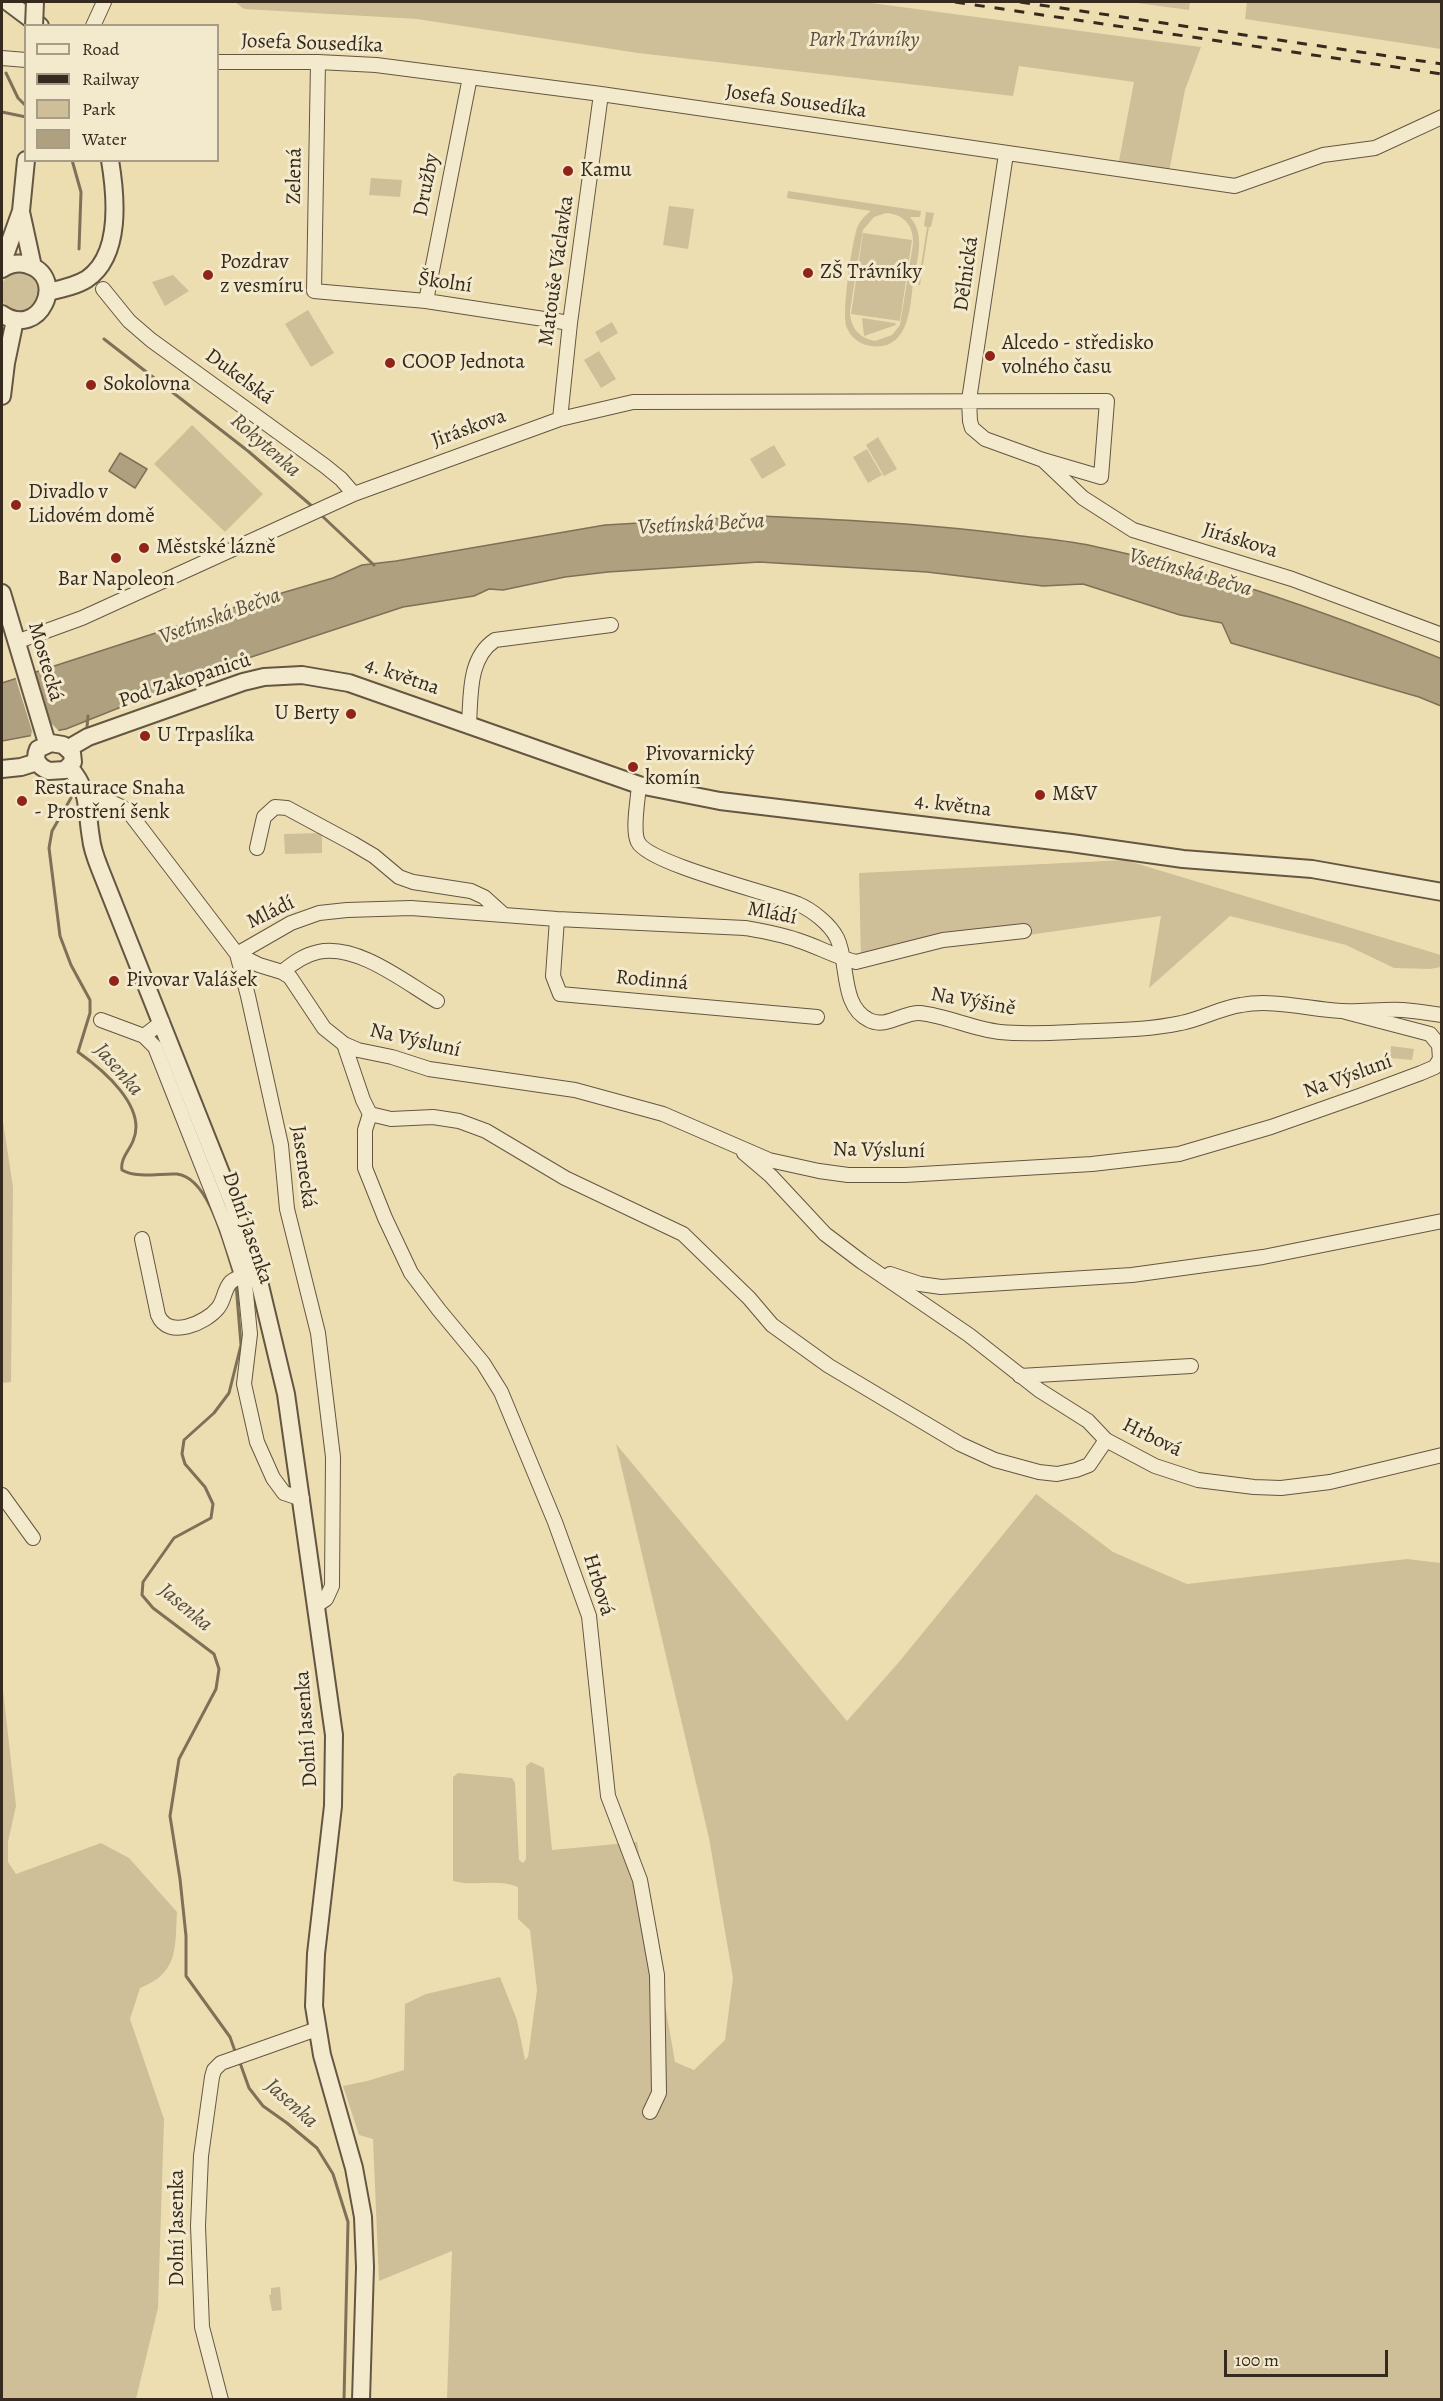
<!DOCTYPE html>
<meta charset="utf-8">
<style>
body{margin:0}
#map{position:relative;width:1443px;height:2401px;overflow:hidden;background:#eddeb2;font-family:Alegreya,serif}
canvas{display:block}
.frame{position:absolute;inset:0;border:3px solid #36291d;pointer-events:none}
.legend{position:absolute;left:24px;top:24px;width:195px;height:138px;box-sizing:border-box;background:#f3eacd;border:2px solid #a79d87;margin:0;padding:8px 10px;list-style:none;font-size:18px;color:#36291d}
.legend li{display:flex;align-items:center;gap:12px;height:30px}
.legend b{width:30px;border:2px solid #a79d87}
.scale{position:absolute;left:1224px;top:2350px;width:164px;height:27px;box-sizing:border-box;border:3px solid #36291d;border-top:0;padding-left:8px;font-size:18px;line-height:21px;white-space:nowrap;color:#36291d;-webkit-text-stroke:4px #f3eacd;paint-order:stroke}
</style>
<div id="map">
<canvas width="1443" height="2401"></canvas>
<div class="frame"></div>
<ul class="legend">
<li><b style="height:8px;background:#f3eacd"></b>Road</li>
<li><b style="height:8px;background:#36291d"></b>Railway</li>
<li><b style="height:16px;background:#cebf99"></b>Park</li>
<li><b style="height:16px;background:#afa07f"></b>Water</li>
</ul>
<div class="scale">100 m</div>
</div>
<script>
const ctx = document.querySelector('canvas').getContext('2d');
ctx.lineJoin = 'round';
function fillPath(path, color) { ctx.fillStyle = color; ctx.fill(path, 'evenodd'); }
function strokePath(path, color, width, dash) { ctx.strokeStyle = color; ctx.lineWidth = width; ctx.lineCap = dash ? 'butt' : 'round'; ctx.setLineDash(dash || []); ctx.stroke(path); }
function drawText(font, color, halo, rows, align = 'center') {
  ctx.font = font + ' Alegreya,serif'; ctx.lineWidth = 6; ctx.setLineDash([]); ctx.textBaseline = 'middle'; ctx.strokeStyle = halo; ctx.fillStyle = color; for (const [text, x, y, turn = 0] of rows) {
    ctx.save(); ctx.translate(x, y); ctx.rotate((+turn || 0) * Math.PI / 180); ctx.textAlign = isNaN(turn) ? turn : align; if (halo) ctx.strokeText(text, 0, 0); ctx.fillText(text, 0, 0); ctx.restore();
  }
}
const green = new Path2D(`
 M 235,2 L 864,2 L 1201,47 L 1185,90 L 1169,172 L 1119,161 L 1134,82 L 1019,66 L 1013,96 L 638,53 L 417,19 L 244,9 Z
 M 1130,2 L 1190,2 L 1189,10 Z
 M 1247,2 L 1441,2 L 1441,49 L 1245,19 Z
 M 371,178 L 402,180 L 400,197 L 369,195 Z
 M 788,191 L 921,211 L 920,217 L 910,217 C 926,235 917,261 913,283 C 910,308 909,351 871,346 C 861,345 851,338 847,328 C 841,315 852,243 857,228 C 860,220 866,215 871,211 L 787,198 ZM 886,213 C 904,214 914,226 913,244 L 900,325 L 892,335 L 875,341 C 859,338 850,327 850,311 L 863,230 L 874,217 Z
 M 669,206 L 694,209 L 688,249 L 663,245 Z
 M 926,212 L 934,213 L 931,227 L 929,227 L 920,285 L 918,285 L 927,227 L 924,226 Z
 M 863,233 L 912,240 L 900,321 L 851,314 Z
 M0 292a19 19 0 1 1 38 0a19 19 0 1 1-38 0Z
 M 173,275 L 189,291 L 165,306 L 152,282 Z
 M 308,310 L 334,353 L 311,367 L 285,324 Z
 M 862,318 L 895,323 L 896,325 L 864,336 Z
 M 612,322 L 618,333 L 601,343 L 595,332 Z
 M 599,351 L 616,379 L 601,388 L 584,360 Z
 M 192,425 L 263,494 L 225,532 L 154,464 Z
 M 878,437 L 897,469 L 884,476 L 866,445 Z
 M 774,445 L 786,465 L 762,479 L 750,459 Z
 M 867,449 L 882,475 L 868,483 L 853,457 Z
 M 322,833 L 322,853 L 285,854 L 284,834 Z
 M 1125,860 L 1441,955 L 1441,967 L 1430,969 L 1394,968 L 1346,945 L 1230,916 L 1149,988 L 1161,916 L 861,959 L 859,873 Z
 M 1391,1046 L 1414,1049 L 1412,1060 L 1390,1058 Z
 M 2,1115 L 13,1187 L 11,1382 L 2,1383 Z
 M 616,1444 L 847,1721 L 899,1662 L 1036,1494 L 1113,1552 L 1187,1584 L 1407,1559 L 1441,1563 L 1441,2399 L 447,2399 L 452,2251 L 379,2281 L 373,2139 L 359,2135 L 343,2086 L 367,2081 L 404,2070 L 405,2004 L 426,1994 L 500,1977 L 517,2020 L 525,2060 L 528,2057 L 537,1990 L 530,1930 L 518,1919 L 518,1887 C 497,1878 474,1887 453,1881 L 453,1777 L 458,1773 L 512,1778 L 515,1783 L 519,1860 L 523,1863 L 526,1859 L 526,1766 L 531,1762 L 544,1768 L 552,1850 L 637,1842 L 675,2062 L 694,2070 L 725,2040 L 733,1978 L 709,1838 Z
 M 2,1681 L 16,1806 L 8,1842 L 8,1862 L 16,1874 L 101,1843 L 129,1858 L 177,1912 C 175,1947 179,1973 140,1988 L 130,2019 L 164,2119 L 158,2308 L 136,2399 L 2,2399 Z
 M 280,2287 L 282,2310 L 272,2311 L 269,2295 L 271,2295 L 271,2288 Z`);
const water = new Path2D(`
 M 120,453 L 147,469 L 135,488 L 109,471 Z
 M 759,516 C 846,520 934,524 1021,536 C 1046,539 1072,541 1097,547 C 1215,572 1330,613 1442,659 L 1441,706 L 1419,697 L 1231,643 L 1222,623 L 1180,615 L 1083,584 L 1043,586 L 927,572 L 759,562 L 608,572 L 565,577 L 503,590 L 489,589 L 474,596 L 403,607 L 224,666 L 66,729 L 2,741 L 2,683 L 251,602 L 333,578 L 362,565 L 396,561 L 605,525 Z`);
const pier = new Path2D(`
 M 35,670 L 51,723 L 60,732 L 30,740 L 32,731 L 15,676 Z`);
const stream = new Path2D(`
 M 6,73 L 18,98 L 26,106
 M 2,112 L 26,117
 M 72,160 L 81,192 L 79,249
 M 104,339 L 248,451 L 313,507
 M 320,514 L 374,565
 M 87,727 L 88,716
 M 71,798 L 52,831 L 49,848 L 60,936 L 71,965 L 90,1000 L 90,1013 L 78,1052 C 102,1069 148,1107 133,1141 C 129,1151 120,1159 122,1170 C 138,1179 160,1173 177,1174 C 210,1178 225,1248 234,1274
 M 236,2054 L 230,2037 L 186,1976 L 186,1936 L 180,1879 L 170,1816 L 179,1759 L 216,1689 L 219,1669 L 214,1654 L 153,1608 L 142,1595 L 143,1582 L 174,1538 L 211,1518 L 213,1504 L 205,1487 L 185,1464 L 182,1454 L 184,1440 L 214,1413 L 229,1393 L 241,1345 L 236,1284
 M 239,2060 L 249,2088 L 263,2106 L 287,2123 L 317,2148 L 333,2174 L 348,2222 L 344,2400`);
const minor = new Path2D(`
 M 93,26 L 104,2
 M 2,58 L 26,60
 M 218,62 L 318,62 L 376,65 L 601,94 L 1235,186 L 1323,155 L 1375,148 L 1442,117
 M 318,62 L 314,291 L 426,301 L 570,323
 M 1006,154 L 969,400 L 970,421 L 972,428 L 985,439 L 1043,460 L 1083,498 L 1133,530 L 1292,579 L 1442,635
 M 103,289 L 129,321 L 151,340 L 325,466 L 341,479 L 354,494
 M 426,301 L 470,77
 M 560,419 L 570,323 L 601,94
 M 16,642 L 82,618 L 354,494 L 560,419 L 633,402 L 1107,401 L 1101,477 L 1043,460
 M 469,724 C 471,695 468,658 495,640 L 611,625
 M 639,785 C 638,800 632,830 638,842 C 649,864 770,893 798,904 C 812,910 830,924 837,938 C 849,962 840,1006 869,1020 C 886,1029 903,1012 920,1013 C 947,1016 973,1029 1000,1032 C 1030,1035 1065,1032 1095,1031 C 1124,1030 1153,1029 1181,1023 C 1202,1019 1220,1008 1241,1005 C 1273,999 1308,1009 1341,1011 C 1362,1012 1383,1009 1403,1010 C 1416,1011 1429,1013 1442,1015
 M 87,800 C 104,798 114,802 128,811 L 237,954 L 248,996 L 281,1145 L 287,1209 L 318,1333 L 333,1457 L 332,1586 L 326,1599 L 317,1605
 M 257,848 L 264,817 L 275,807 L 287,808 L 352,843 L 374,856 L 399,877 L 413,882 L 471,891 L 484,897 L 504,915
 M 557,919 L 553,976 L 560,994 L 817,1017
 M 237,954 L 259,965 L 282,972 L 290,977 L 324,1028 L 344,1044 L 358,1050 L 392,1057 L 429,1069 L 575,1090 L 663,1114 L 769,1160 L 819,1171 L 848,1175 L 905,1175 L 1092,1164 L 1179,1154 L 1271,1127 L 1359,1096 L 1421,1073 L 1435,1067 L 1440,1059 L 1439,1045 L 1430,1034 L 1342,1011
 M 237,954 L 291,923 L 319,913 L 347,910 L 411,908 L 557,919 L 745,928 C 762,931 780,934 797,940 C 817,946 835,957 856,962 L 943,940 L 1024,931
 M 282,972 C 293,963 304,955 318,952 C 357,943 406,983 437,1001
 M 101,1020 L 144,1036
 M 162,1022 L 144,1036 L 155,1047 L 227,1229 L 245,1284 L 250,1334 L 244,1384 L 257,1442 L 273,1478 L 284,1493 L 302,1499
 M 344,1044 L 363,1100 L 370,1114 L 391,1119 L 433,1117 L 459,1121 L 486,1131 L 565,1178 L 683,1234 L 749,1298 L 772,1325 L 829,1366 L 960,1444 L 995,1460 L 1039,1472 L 1057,1474 L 1076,1470 L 1089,1465 L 1106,1440
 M 370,1114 L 365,1130 L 365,1168 L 385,1218 L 411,1273 L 439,1310 L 483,1363 L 501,1392 L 555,1522 L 589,1616 L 608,1796 L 640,1880 L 657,1975 L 659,2093 L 650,2112
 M 744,1153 L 771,1176 L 825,1234 L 862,1262 L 969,1335 L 1039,1390 L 1088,1421 L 1106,1440 L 1155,1466 L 1198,1480 L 1254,1487 L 1281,1488 L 1330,1482 L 1442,1455
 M 142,1239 L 158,1315 C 168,1340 206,1323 218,1308 C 224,1301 224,1290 230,1283 C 233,1279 239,1278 243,1276
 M 890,1274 L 920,1284 L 941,1287 L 1132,1275 L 1263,1257 L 1442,1221
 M 1020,1376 L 1191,1366
 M 2,1495 L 33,1538
 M 221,2400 L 202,2327 L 198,2226 L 201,2156 L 212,2077 L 214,2070 L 221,2063 L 317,2029`);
const tertiary = new Path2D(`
 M 8,2 L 40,26
 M 21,212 L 33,267
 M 2,264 L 21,211 L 26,160
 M 2,269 C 10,264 19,262 28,265 C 68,277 40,340 2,314
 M 48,292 C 61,289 76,286 87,279 C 122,255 116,196 110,160
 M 2,396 L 6,363 L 15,320
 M 2,593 L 47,743
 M 51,743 L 63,745 L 72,753 L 73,762 L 65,770 L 49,771 C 39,767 33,760 38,749 Z
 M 69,748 L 88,737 L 243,682 L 264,677 L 302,675 L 349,683 L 639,785 L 720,801 L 1071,843 L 1183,859 L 1312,869 L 1442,892
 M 69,767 C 90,790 86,809 91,838 C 92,849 96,859 100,869 L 232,1201 L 258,1277 L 286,1394 L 334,1735 L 333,1806 L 316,1954 L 314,2006 L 322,2055 L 354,2168 L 363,2217 L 365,2267 L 361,2400
 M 2,769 L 21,767 L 37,762`);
const rail = new Path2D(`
 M 955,2 L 1442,74
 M 1020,2 L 1442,64`);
const tertiaryBridge = new Path2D(`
 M 34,26 L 35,2`);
const markers = [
 [568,171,6,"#8f2418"],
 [808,273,6,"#8f2418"],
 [208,275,6,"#8f2418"],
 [990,356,6,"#8f2418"],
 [390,363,6,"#8f2418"],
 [91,385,6,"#8f2418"],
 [16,505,6,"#8f2418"],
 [144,548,6,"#8f2418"],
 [116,558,6,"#8f2418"],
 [351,714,6,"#8f2418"],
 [145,736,6,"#8f2418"],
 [633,767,6,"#8f2418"],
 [1040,795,6,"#8f2418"],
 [22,801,6,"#8f2418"],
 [114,981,6,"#8f2418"]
];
const parkNames = [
 ["Park Trávníky",864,41]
];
const streetNames = [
 ["Josefa Sousedíka",312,44,2],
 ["Josefa Sousedíka",796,102,8],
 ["Zelená",295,176,-89],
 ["Družby",427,185,-79],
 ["Matouše Václavka",557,271,-82],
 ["Dělnická",967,274,-82],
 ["Školní",445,283,8],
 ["Dukelská",239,377,36],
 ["Jiráskova",469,429,-20],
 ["Jiráskova",1240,541,17],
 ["Mostecká",45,662,74],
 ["4. května",402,677,19],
 ["Pod Zakopaniců",185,681,-18],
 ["4. května",953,806,7],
 ["Mládí",271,913,-26],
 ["Mládí",772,914,11],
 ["Rodinná",652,981,5],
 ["Na Výšině",973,1002,10],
 ["Na Výsluní",415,1041,13],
 ["Na Výsluní",1348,1077,-20],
 ["Na Výsluní",879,1151,1],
 ["Jasenecká",303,1167,82],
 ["Dolní Jasenka",247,1228,71],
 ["Hrbová",1152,1438,26],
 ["Hrbová",598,1585,73],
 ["Dolní Jasenka",307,1729,-94],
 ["Dolní Jasenka",178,2228,-90]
];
const poiNames = [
 ["Kamu",580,171],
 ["Pozdrav",220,263],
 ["z vesmíru",220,287],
 ["ZŠ Trávníky",820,273],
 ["Alcedo - středisko",1002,344],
 ["volného času",1002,368],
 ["COOP Jednota",402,363],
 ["Sokolovna",103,385],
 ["Divadlo v",28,493],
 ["Lidovém domě",28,517],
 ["Městské lázně",156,548],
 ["Bar Napoleon",116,580,"center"],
 ["U Berty",339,714,"right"],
 ["U Trpaslíka",157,736],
 ["Pivovarnický",645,755],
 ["komín",645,779],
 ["Restaurace Snaha",34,789],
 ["- Prostření šenk",34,813],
 ["M&V",1052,795],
 ["Pivovar Valášek",126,981]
];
const waterNames = [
 ["Rokytenka",265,446,41],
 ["Vsetínská Bečva",701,525,-3],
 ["Vsetínská Bečva",1190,573,16],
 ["Vsetínská Bečva",220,617,-20],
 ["Jasenka",118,1070,49],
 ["Jasenka",185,1608,40],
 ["Jasenka",291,2104,42]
];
fillPath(green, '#cebf99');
fillPath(water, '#afa07f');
strokePath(water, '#7f7058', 1.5);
fillPath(pier, '#eddeb2');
strokePath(stream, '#7f7058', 3);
strokePath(minor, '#645642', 16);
strokePath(tertiary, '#645642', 20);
strokePath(minor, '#f3eacd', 14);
strokePath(tertiary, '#f3eacd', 16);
strokePath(rail, '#36291d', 3, [10, 10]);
strokePath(tertiaryBridge, '#645642', 20, []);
strokePath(tertiaryBridge, '#f3eacd', 16);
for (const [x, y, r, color] of markers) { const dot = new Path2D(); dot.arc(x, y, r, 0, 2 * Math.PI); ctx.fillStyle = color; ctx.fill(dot); strokePath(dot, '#f3eacd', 2); }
drawText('italic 21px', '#5c4e3c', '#f3eacd', parkNames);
drawText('21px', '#36291d', '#f3eacd', streetNames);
drawText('21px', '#36291d', '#f3eacd', poiNames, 'left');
drawText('italic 22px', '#5a4d3a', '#f3eacd', waterNames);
</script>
